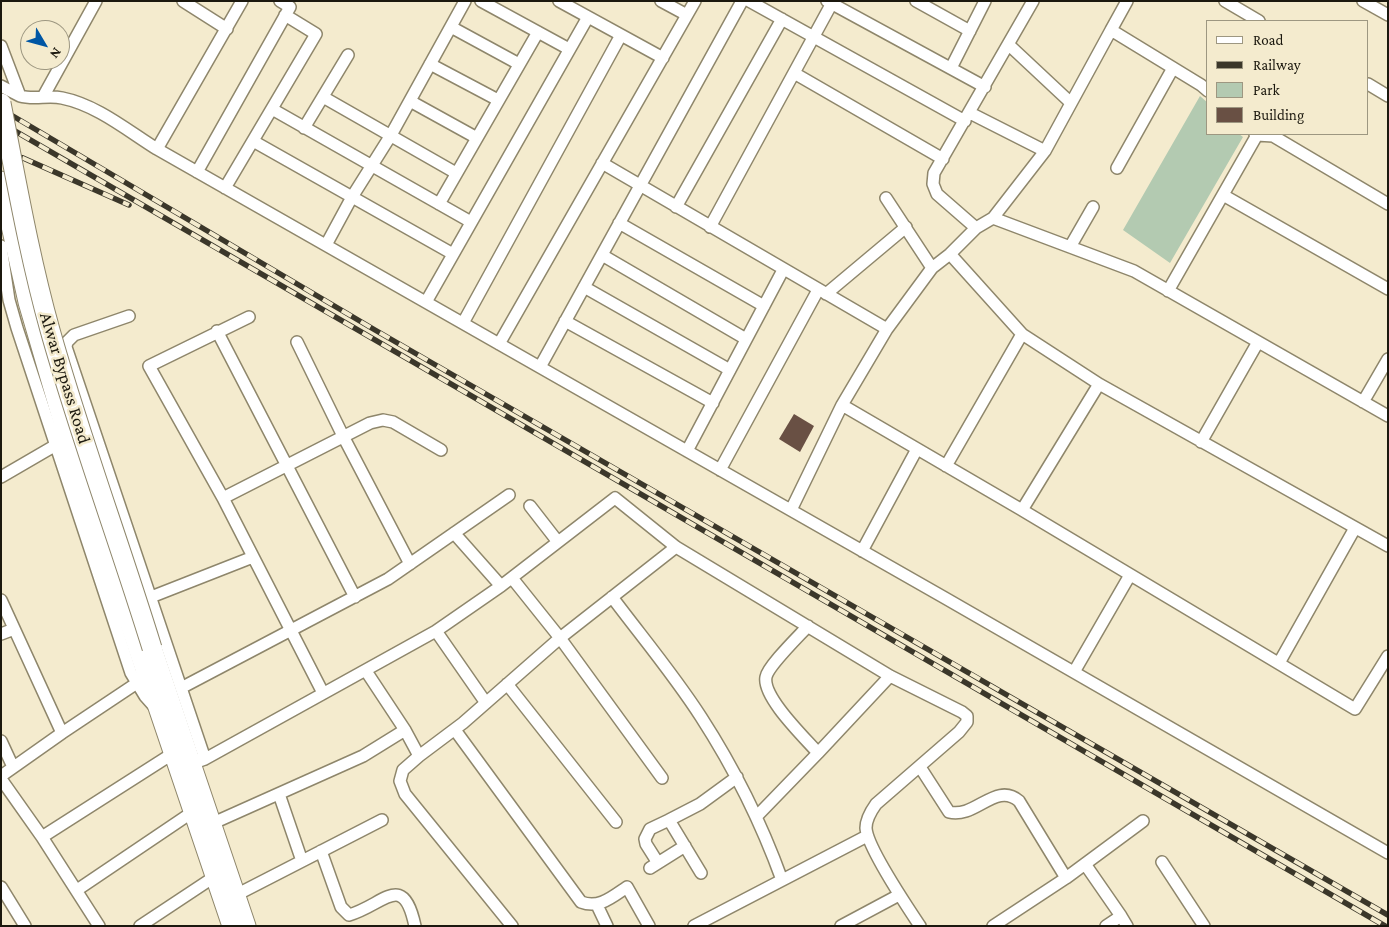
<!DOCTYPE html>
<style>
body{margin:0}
#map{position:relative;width:1389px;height:927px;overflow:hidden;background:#f4ebce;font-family:"Crimson Pro",serif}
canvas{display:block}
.frame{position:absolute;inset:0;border:2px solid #1b180e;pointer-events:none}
.legend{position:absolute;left:1206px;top:20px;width:162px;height:115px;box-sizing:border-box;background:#f4ebce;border:1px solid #9d9781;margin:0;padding:6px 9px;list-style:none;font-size:15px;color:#1b180e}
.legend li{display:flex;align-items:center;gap:10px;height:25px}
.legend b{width:25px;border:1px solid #9d9781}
.north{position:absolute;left:20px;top:20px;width:50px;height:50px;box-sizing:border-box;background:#f4ebce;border:1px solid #9d9781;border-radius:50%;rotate:127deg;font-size:14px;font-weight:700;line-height:20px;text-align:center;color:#1b180e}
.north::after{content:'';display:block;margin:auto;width:18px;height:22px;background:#0056a4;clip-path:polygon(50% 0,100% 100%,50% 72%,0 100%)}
</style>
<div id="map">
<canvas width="1389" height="927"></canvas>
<div class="frame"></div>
<ul class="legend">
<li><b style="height:6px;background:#fff"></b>Road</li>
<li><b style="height:6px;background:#3b372a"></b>Railway</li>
<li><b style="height:14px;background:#b3cab1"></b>Park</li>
<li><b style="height:14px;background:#695044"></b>Building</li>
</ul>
<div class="north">N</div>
</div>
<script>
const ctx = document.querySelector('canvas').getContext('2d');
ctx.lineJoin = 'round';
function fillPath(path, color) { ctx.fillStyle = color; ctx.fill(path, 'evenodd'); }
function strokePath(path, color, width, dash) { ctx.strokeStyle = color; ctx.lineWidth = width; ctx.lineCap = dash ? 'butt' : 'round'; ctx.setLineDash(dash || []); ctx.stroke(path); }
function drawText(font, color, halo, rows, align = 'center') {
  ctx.font = font + ' "Crimson Pro",serif'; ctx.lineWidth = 5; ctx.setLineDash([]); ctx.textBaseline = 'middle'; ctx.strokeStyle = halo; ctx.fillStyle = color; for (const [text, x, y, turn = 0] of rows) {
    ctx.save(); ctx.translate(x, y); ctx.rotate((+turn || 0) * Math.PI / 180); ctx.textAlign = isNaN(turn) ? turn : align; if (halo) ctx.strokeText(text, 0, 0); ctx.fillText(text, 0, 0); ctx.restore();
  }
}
const green = new Path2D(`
 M 1200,96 L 1208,103 L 1208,134 L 1239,134 L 1243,137 L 1170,263 L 1123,230 Z`);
const building = new Path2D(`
 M 794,414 L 814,426 L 800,452 L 779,439 Z`);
const street = new Path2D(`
 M 183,1 L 227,29
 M 481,1 L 569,49
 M 559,1 L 663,58
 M 661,1 L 687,15
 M 749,1 L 965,121
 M 827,1 L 985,87
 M 916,1 L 970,31
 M 1127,1 L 1111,30 L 1201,85 L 1208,91
 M 1225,1 L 1259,21
 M 1363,1 L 1388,15
 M 451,27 L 519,64
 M 1009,45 L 1071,103
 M 1,46 L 20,96 C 34,100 48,95 62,98 C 97,105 128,131 157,149 L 945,598 L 1388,853
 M 430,64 L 498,100
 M 951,68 L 985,1
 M 794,73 L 943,159
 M 1368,84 L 1388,96
 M 1,86 L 20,96
 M 43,97 L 96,1
 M 323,97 L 456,173
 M 410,101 L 477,138
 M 272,109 L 471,222
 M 970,113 L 1045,151
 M 304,128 L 348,55
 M 1257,135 L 1273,136 L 1388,204
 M 253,141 L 453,254
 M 157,149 L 242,1
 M 602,163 L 887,329
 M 1117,168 L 1173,68
 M 197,172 L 290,7 L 280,1
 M 225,188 L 316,34 L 285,15
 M 1223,195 L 1388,289
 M 886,198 L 932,268
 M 439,204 L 538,32
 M 676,207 L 782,19
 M 993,218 L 1045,151 L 1111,30
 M 619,223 L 764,306
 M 710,227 L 832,3
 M 976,228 L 937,194 L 933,184 L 934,173 L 1033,1
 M 326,245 L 352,197 L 391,135 L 465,1
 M 1,246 L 9,300 L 17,328 L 131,673 L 145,696 L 153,705
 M 1070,247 L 1093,207
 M 950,254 L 1022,334 L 1099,384
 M 602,255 L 746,339
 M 584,287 L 730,370
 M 1168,291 L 1257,135 L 1255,134
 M 826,294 L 906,227
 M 426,302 L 588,17
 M 129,316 L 74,335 L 67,342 L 66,347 L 205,759
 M 249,317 L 149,366 L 223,498 L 323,693
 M 565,321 L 713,403
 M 463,323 L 621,35
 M 217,331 L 355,597
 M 297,342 L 343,436 L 410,564
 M 499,344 L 695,1
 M 540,367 L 742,1
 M 1363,402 L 1388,359
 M 842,405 L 1022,510
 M 1201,442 L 1258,342
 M 687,451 L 783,270
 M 946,466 L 1022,334
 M 720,470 L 818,290
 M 1,477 L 56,445
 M 223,498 L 370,423 L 383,420 L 393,422 L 441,450
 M 530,506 L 558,542
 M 791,510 L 842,405 L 887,329 L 932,268 L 950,254 L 976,228 L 993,218 L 1134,271 L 1388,416
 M 454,533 L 501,586
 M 1388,546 L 1099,384 L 1022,510 L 1355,709 L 1388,656
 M 862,551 L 917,449
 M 512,578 L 560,638 L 662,778
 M 151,597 L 253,557
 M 612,597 C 642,637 674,675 701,717 C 734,768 761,822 782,880
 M 1,600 L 62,733
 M 436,631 L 486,703
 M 1,634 L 14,629
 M 1279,663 L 1355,528
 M 366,671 L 405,730 L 419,756
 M 1074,672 L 1130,575
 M 507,684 L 616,822
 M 181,688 L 388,579 L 509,495
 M 455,730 L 581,902 C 599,909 612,897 627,887 L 649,926
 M 1,741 L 13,767
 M 818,753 L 890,676
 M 191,764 L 205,759 L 436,631 L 501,586 L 615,498 L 676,547 L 890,676 L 962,712 L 967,716 L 967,722 L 959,732 L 876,804 C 871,811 866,819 866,828 C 867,847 908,908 920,926
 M 920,767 L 949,812 C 975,819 996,781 1019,801 L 1066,878
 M 1,776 L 62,733 L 137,683
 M 1,779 L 42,837 L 99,926
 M 279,794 L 302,861
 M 756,817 L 818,753 C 805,738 762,697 766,677 C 768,666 799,636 808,626
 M 211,824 L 363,756 L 405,730
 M 42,837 L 172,754
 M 321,851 L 341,907 L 349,915 C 384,905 403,870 415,926
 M 1162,862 L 1204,926
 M 658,863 L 646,844 L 645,839 L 650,829 L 669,820
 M 1085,864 L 1121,916
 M 650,868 L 685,846
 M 701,873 L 669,820 L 700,804 L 737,777
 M 1,887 L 25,926
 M 77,890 L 197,809
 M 236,895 L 382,820
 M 597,905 L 607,926
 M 140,926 L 214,877
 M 512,926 L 405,794 L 400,781 L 403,770 L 419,756 L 463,723 L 560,638 L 676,547
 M 694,926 L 867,836
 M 841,926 L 899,895
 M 993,926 L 1066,878 L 1143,821
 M 1106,926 L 1121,916 L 1127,926`);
const primary = new Path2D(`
 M 1,181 L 28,302 L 73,456 L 232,926
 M 152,648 L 246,926`);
const rail = new Path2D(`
 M 1,109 L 375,330 L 1388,915
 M 1,123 L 1385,926
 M 1,153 L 23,158 L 129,205`);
const primaryBridge = new Path2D(`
 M 1,103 C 16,179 29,255 50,330 C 80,437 119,541 152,648`);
const streetNames = [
 ["Alwar Bypass Road",65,378,73]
];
fillPath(green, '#b3cab1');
fillPath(building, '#695044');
strokePath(street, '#8e866b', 14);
strokePath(primary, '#8e866b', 21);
strokePath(street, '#fff', 11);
strokePath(primary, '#fff', 19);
strokePath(rail, '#3b372a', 5.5);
strokePath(rail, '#f4ebce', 4, [11]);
strokePath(primaryBridge, '#8e866b', 21, []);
strokePath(primaryBridge, '#fff', 19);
drawText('18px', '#1b180e', '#f4ebce', streetNames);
</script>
